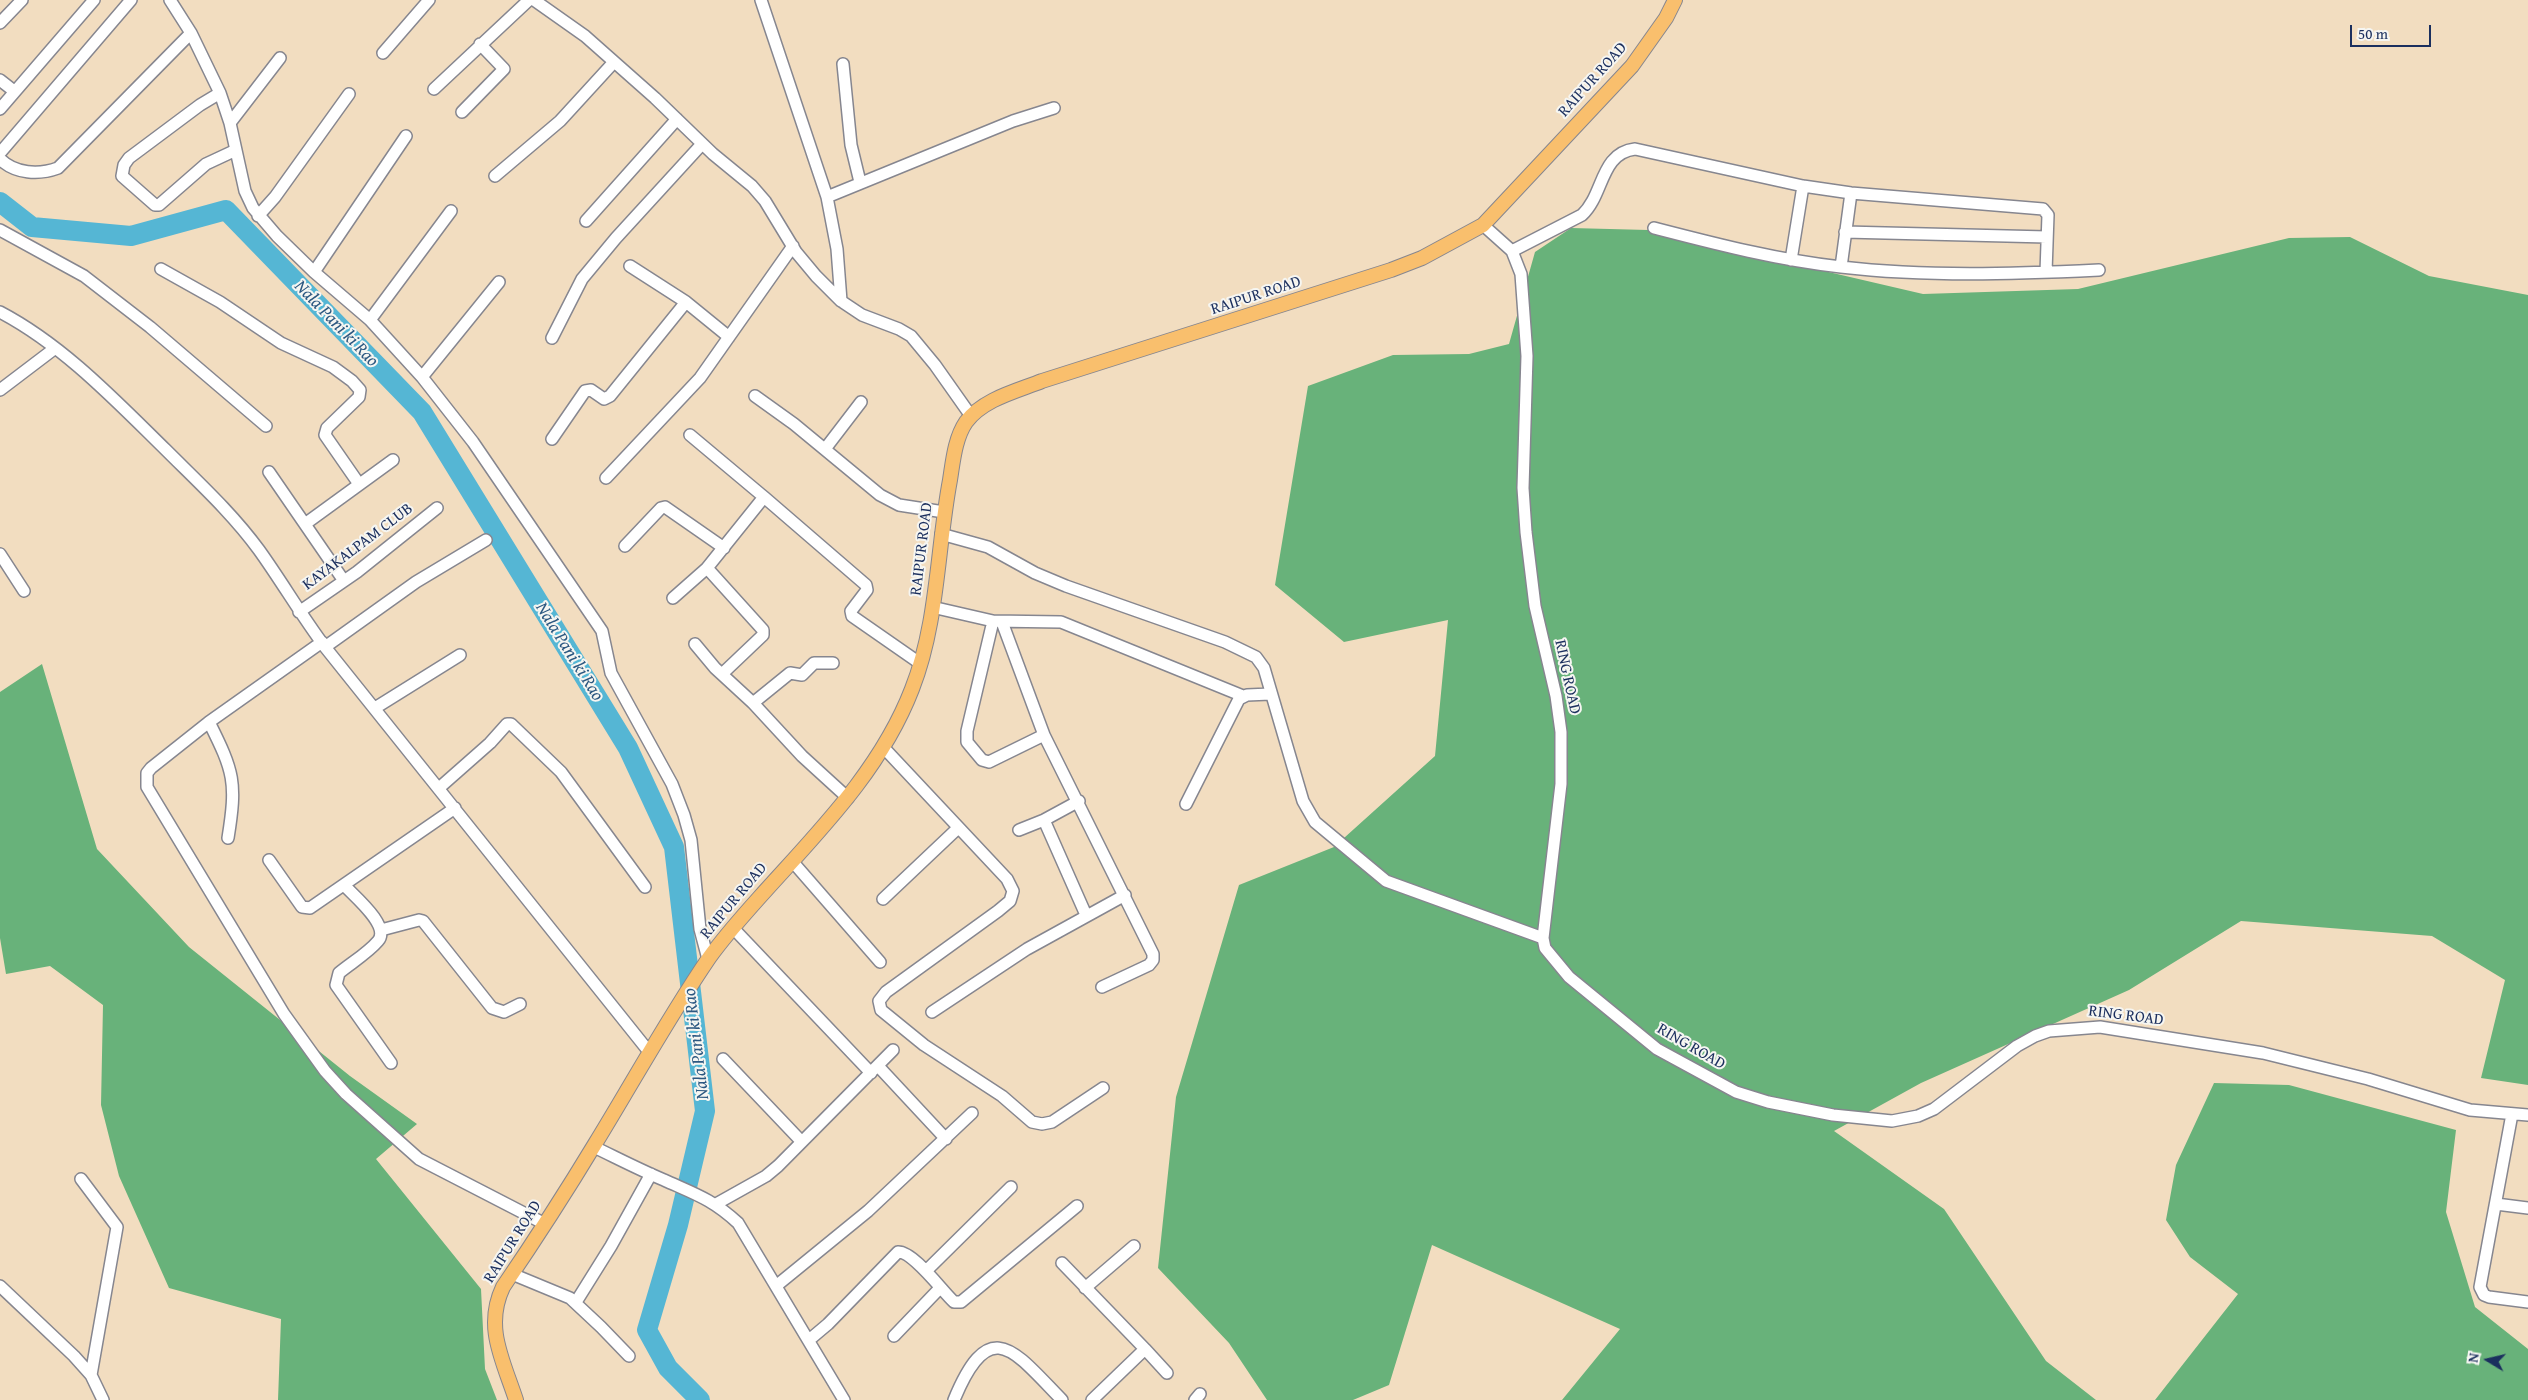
<!DOCTYPE html>
<style>
body{margin:0}
#map{position:relative;width:2528px;height:1400px;overflow:hidden;background:#f2ddc0;font-family:"Gentium Book Plus",serif}
canvas{display:block}
.north{position:absolute;left:2463px;top:1335px;width:50px;height:50px;-webkit-text-stroke:4px #f6f6f2;paint-order:stroke;rotate:279deg;font-size:14px;font-weight:700;line-height:20px;text-align:center;color:#1b2f5e}
.north::after{content:'';display:block;margin:auto;width:18px;height:22px;background:#1b2f5e;clip-path:polygon(50% 0,100% 100%,50% 72%,0 100%)}
.scale{position:absolute;left:2350px;top:25px;width:81px;height:22px;box-sizing:border-box;border:2px solid #1b2f5e;border-top:0;padding-left:6px;font-size:15px;line-height:18px;white-space:nowrap;color:#1b2f5e;-webkit-text-stroke:4px #f6f6f2;paint-order:stroke}
</style>
<div id="map">
<canvas width="2528" height="1400"></canvas>
<div class="north">N</div>
<div class="scale">50 m</div>
</div>
<script>
const ctx = document.querySelector('canvas').getContext('2d');
ctx.lineJoin = 'round';
function fillPath(path, color) { ctx.fillStyle = color; ctx.fill(path, 'evenodd'); }
function strokePath(path, color, width, dash) { ctx.strokeStyle = color; ctx.lineWidth = width; ctx.lineCap = dash ? 'butt' : 'round'; ctx.setLineDash(dash || []); ctx.stroke(path); }
function drawText(font, color, halo, rows, align = 'center') {
  ctx.font = font + ' "Gentium Book Plus",serif'; ctx.lineWidth = 4; ctx.setLineDash([]); ctx.textBaseline = 'middle'; ctx.strokeStyle = halo; ctx.fillStyle = color; for (const [text, x, y, turn = 0] of rows) {
    ctx.save(); ctx.translate(x, y); ctx.rotate((+turn || 0) * Math.PI / 180); ctx.textAlign = isNaN(turn) ? turn : align; if (halo) ctx.strokeText(text, 0, 0); ctx.fillText(text, 0, 0); ctx.restore();
  }
}
const forest = new Path2D(`
 M 1571,228 L 1648,230 L 1923,294 L 2078,289 L 2289,238 L 2350,237 L 2429,276 L 2528,295 L 2528,1085 L 2481,1078 L 2505,980 L 2432,936 L 2241,921 L 2129,990 L 1921,1083 L 1834,1131 L 1944,1209 L 2046,1361 L 2096,1400 L 1562,1400 L 1620,1329 L 1432,1245 L 1389,1385 L 1353,1400 L 1267,1400 L 1229,1343 L 1158,1268 L 1176,1097 L 1239,885 L 1334,847 L 1435,756 L 1448,620 L 1344,642 L 1275,585 L 1308,386 L 1393,355 L 1469,354 L 1509,344 L 1535,252 Z
 M 42,664 L 97,849 L 189,947 L 350,1076 L 417,1124 L 376,1159 L 481,1289 L 485,1369 L 497,1400 L 278,1400 L 281,1319 L 169,1288 L 119,1176 L 101,1105 L 103,1005 L 50,966 L 6,974 L 0,938 L 0,692 Z
 M 2214,1083 L 2289,1085 L 2456,1130 L 2446,1212 L 2475,1307 L 2528,1349 L 2528,1400 L 2155,1400 L 2238,1294 L 2190,1257 L 2166,1220 L 2176,1165 Z`);
const river = new Path2D(`
 M 0,202 L 32,227 L 131,236 L 226,210 L 422,412 L 628,748 L 674,847 L 705,1111 L 678,1225 L 647,1330 L 668,1368 L 700,1400`);
const minor = new Path2D(`
 M 170,0 L 191,33 L 220,93 L 230,123 L 245,191 L 253,208 L 277,236 L 314,272 L 370,320 L 422,377 L 473,442 L 602,631 L 611,673 L 672,784 L 684,815 L 691,840 L 700,929 L 708,959
 M 534,0 L 585,36 L 655,98 L 713,154 L 752,186 L 765,201 L 796,252 L 816,276 L 841,301 L 862,315 L 899,329 L 911,336 L 935,365 L 971,416
 M 761,0 L 827,197 L 837,249 L 841,301
 M 0,23 L 22,0
 M 383,53 L 429,0
 M 843,64 L 851,145 L 860,182
 M 0,80 L 14,91
 M 434,89 L 529,0
 M 220,93 L 200,105 L 129,158 L 124,165 L 122,176 L 155,205 L 159,205 L 206,164 L 236,150
 M 0,109 L 94,0
 M 462,112 L 504,69 L 480,44
 M 230,123 L 280,58
 M 0,153 L 131,0
 M 0,159 C 15,174 39,175 58,168 L 191,33
 M 495,176 L 560,121 L 614,62
 M 827,197 L 1013,121 L 1054,108
 M 258,216 L 275,197 L 349,94
 M 586,221 L 677,119
 M 1483,225 L 1512,251 L 1521,274 L 1527,356 L 1523,488 L 1526,532 L 1535,606 L 1556,696 L 1561,732 L 1561,784 L 1543,938 L 1545,948 L 1569,977 L 1657,1049 L 1736,1092 L 1768,1102 L 1833,1115 L 1892,1121 L 1918,1116 L 1934,1109 L 2017,1046 L 2035,1036 L 2049,1031 L 2100,1027 L 2263,1053 L 2368,1079 L 2470,1110 L 2528,1115
 M 1654,228 C 1716,244 1777,260 1841,267 C 1927,277 2013,274 2099,270
 M 0,230 L 84,276 L 150,327 L 266,426
 M 1845,232 L 2047,237
 M 1512,251 L 1582,215 C 1604,195 1600,153 1635,149 L 1803,186 L 1851,193 L 2043,209 L 2048,215 L 2046,272
 M 1791,260 L 1803,186
 M 630,266 L 686,302 L 729,337
 M 1841,267 L 1851,193
 M 161,269 L 220,302 L 281,343 L 333,367 L 352,381 L 360,390 L 359,397 L 327,428 L 325,435 L 359,484
 M 314,272 L 406,136
 M 0,312 C 63,345 115,400 166,450 C 198,482 232,513 259,550 C 282,582 301,615 325,647 L 650,1053
 M 370,320 L 451,211
 M 552,338 L 582,279 L 616,238 L 702,144
 M 422,377 L 499,282
 M 0,390 L 54,349
 M 755,396 L 794,424 L 880,495 L 899,505 L 944,512
 M 690,435 L 764,497
 M 552,439 L 585,391 L 591,390 L 604,399 L 610,396 L 686,302
 M 825,449 L 861,402
 M 269,472 L 344,581
 M 606,478 L 700,378 L 793,246
 M 305,524 L 393,460
 M 941,534 L 988,547 L 1035,573 L 1066,586 L 1225,642 L 1256,657 L 1264,668 L 1303,801 L 1315,822 L 1386,881 L 1543,938
 M 625,546 L 661,508 L 665,507 L 724,548
 M 0,554 L 24,591
 M 707,568 L 764,497 L 866,585 L 867,590 L 851,611 L 852,616 L 921,664
 M 673,598 L 707,568 L 763,630 L 763,635 L 722,674
 M 932,607 L 993,621 L 1061,622 L 1243,696
 M 299,612 L 357,572 L 437,508
 M 993,621 L 967,731 L 967,742 L 982,760 L 989,762 L 1044,735 L 1153,954 L 1153,960 L 1149,965 L 1102,987
 M 1002,622 L 1044,735
 M 322,642 L 209,722 L 151,768 L 147,773 L 147,787 L 284,1014 L 325,1071 L 346,1094 L 419,1159 L 545,1224
 M 695,644 L 715,668 L 753,703
 M 325,647 L 416,582 L 486,540
 M 833,663 L 814,663 L 802,675 L 790,673 L 753,703 L 802,756 L 848,798
 M 375,708 L 460,655
 M 209,722 C 234,772 237,782 228,838
 M 884,748 L 1007,879 L 1013,891 L 1010,901 L 998,911 L 886,992 L 879,1001 L 881,1010 L 924,1045 L 1002,1096 L 1032,1122 L 1042,1124 L 1052,1122 L 1103,1088
 M 439,788 L 490,743 L 507,724 L 511,724 L 561,772 L 645,887
 M 1186,804 L 1239,699 L 1247,695 L 1270,694
 M 1044,820 L 1086,915
 M 1019,830 L 1044,820 L 1079,801
 M 269,860 L 302,907 L 310,908 L 455,808
 M 792,861 L 880,962
 M 344,885 C 354,896 391,926 378,941 C 368,953 351,963 339,973 L 336,985 L 391,1063
 M 883,899 L 957,829
 M 733,928 L 871,1073
 M 381,930 L 419,920 L 423,921 L 492,1008 L 504,1012 L 520,1004
 M 932,1012 L 1027,949 L 1125,895
 M 723,1059 L 801,1141
 M 878,1066 L 946,1139
 M 2512,1114 L 2480,1287 L 2484,1295 L 2489,1297 L 2528,1302
 M 594,1147 C 617,1158 640,1170 664,1180 C 695,1194 712,1199 738,1223 L 844,1400
 M 81,1179 L 117,1227 L 91,1375
 M 716,1204 L 766,1176 L 778,1166 L 893,1050
 M 2496,1204 L 2528,1208
 M 1062,1263 L 1145,1349 L 1092,1400
 M 926,1271 L 1011,1187
 M 512,1274 L 570,1298 L 601,1327 L 629,1356
 M 0,1286 L 74,1356 L 91,1375 L 103,1400
 M 776,1286 L 868,1211 L 972,1113
 M 1085,1288 L 1134,1246
 M 576,1302 L 611,1246 L 651,1174
 M 894,1336 L 940,1288
 M 809,1340 L 828,1324 L 898,1252 C 913,1251 942,1291 954,1302 L 961,1302 L 1077,1206
 M 1145,1349 L 1167,1373
 M 954,1400 C 990,1313 1014,1351 1062,1400
 M 1195,1400 L 1200,1394`);
const major = new Path2D(`
 M 516,1400 C 503,1360 484,1327 503,1287 C 535,1240 566,1192 595,1144 C 633,1082 668,1018 709,958 C 724,937 741,918 758,899 C 816,834 880,772 912,689 C 938,623 937,549 950,480 C 953,461 955,438 966,422 C 983,399 1017,391 1042,381 L 1391,270 L 1422,258 L 1483,225 L 1632,66 L 1666,18 L 1675,0`);
const streetNames = [
 ["RAIPUR ROAD",1593,80,-48],
 ["RAIPUR ROAD",1256,296,-18],
 ["KAYAKALPAM CLUB",358,547,-37],
 ["RAIPUR ROAD",922,549,-83],
 ["RING ROAD",1567,677,78],
 ["RAIPUR ROAD",734,901,-50],
 ["RING ROAD",2126,1016,7],
 ["RING ROAD",1691,1047,30],
 ["RAIPUR ROAD",513,1242,-58]
];
const waterNames = [
 ["Nala Pani ki Rao",336,324,46],
 ["Nala Pani ki Rao",569,652,58],
 ["Nala Pani ki Rao",697,1044,-97]
];
fillPath(forest, '#68b27a');
strokePath(river, '#55b6d4', 20);
strokePath(minor, '#86868f', 14);
strokePath(major, '#86868f', 16);
strokePath(minor, '#fff', 11);
strokePath(major, '#f9bf6d', 14);
drawText('16px', '#1b2f5e', '#f6f6f2', streetNames);
drawText('italic 18px', '#2c5881', '#f6f6f2', waterNames);
</script>
